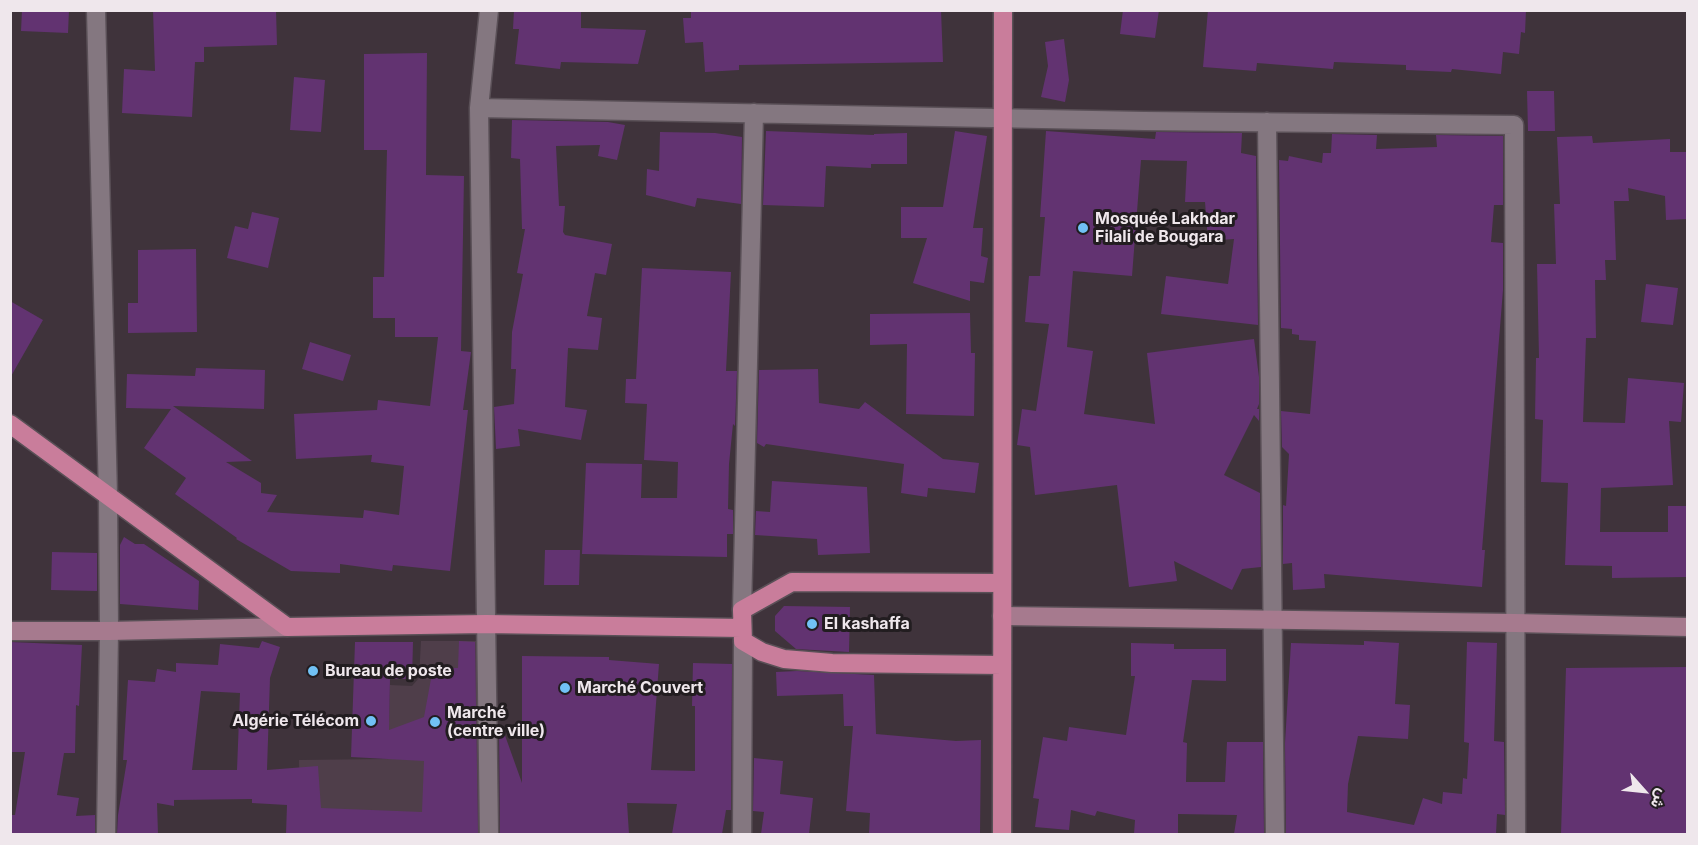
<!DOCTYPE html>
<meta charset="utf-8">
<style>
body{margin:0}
#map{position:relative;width:1698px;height:845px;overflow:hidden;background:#3f333b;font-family:Inter,Vazirmatn,sans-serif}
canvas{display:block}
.frame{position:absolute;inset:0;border:12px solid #efe7ec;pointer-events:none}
.north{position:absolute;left:1614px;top:761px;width:60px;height:60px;-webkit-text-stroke:4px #221d20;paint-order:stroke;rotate:117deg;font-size:16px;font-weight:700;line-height:24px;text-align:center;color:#efe7ec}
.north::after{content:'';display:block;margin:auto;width:21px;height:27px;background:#efe7ec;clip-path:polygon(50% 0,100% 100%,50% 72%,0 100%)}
</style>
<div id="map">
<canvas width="1698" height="845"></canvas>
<div class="frame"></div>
<div class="north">ش</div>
</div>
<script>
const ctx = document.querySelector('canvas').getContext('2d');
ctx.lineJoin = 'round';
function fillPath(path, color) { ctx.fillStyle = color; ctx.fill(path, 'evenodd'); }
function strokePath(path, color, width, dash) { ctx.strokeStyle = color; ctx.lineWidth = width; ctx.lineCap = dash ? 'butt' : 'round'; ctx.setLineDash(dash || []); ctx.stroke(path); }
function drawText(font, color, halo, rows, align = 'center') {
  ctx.font = font + ' Inter,sans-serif'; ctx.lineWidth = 6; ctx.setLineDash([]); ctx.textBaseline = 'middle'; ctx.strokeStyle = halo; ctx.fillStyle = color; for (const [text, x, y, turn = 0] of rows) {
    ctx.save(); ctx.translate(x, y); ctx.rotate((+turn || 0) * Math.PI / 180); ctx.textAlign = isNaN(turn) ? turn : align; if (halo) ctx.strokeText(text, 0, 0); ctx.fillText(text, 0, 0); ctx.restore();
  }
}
const built = new Path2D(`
 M 421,641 L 481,641 L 482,834 L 300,834 L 299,760 L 388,759 L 390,685 L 412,686 L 419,678 Z`);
const building = new Path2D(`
 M 22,10 L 69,10 L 68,33 L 21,31 Z
 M 153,10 L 276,10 L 277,45 L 204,47 L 204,62 L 195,62 L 192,117 L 122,113 L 124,69 L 155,71 Z
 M 514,10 L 581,10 L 581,28 L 646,30 L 638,64 L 561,62 L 560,69 L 515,64 L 519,29 L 513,29 Z
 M 691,10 L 941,10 L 943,62 L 739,65 L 739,70 L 705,72 L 703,42 L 685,43 L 683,18 L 691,18 Z
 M 1123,10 L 1159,10 L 1155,38 L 1120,34 Z
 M 1208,10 L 1526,10 L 1525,33 L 1521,32 L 1519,54 L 1503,52 L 1501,74 L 1452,69 L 1451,72 L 1406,70 L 1406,65 L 1334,62 L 1333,69 L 1257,63 L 1256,71 L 1203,67 Z
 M 1064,39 L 1069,80 L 1065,102 L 1041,97 L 1048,66 L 1045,42 Z
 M 427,53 L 426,175 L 464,176 L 461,351 L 471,352 L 463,410 L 468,410 L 450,571 L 393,565 L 392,571 L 340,564 L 340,573 L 291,571 L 236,539 L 237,538 L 175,494 L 186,478 L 144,448 L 171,409 L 126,408 L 127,374 L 195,376 L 196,368 L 265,370 L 264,409 L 173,406 L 252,461 L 226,462 L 261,483 L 261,493 L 277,495 L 267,512 L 363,518 L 364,510 L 399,515 L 404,466 L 371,462 L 372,455 L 296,459 L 294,414 L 377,410 L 378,400 L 430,406 L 438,337 L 395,337 L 395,318 L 373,318 L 373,277 L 384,277 L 387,150 L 364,150 L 364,54 Z
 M 294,77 L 325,80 L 321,132 L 290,130 Z
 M 1527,91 L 1554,91 L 1555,131 L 1528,131 Z
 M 512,120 L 608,122 L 625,125 L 617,160 L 598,156 L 600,145 L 556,146 L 559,206 L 565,206 L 563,232 L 565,235 L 612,244 L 606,275 L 595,273 L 587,316 L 602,318 L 598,350 L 568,348 L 565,407 L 587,410 L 581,440 L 518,429 L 520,446 L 496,449 L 494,407 L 514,404 L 516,369 L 511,369 L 512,332 L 523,274 L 517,273 L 525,229 L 522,229 L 520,159 L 511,158 Z
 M 766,131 L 874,135 L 874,134 L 907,133 L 907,164 L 871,164 L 871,168 L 826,166 L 824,207 L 763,205 Z
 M 955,131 L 987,136 L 973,228 L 983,228 L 981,256 L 988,258 L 984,283 L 970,281 L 970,301 L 913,283 L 927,238 L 901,238 L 901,207 L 943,207 Z
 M 1046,131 L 1155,139 L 1156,132 L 1242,133 L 1241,153 L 1256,156 L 1258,325 L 1161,314 L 1166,276 L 1228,284 L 1234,239 L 1208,241 L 1205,202 L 1185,202 L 1187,161 L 1141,160 L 1132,276 L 1073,271 L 1067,347 L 1093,351 L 1084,414 L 1155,424 L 1147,353 L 1254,339 L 1259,377 L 1259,404 L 1257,409 L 1259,409 L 1259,421 L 1254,415 L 1224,475 L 1260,493 L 1261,567 L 1242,569 L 1232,590 L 1174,561 L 1177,581 L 1129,587 L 1117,485 L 1035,495 L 1030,447 L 1017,445 L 1022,409 L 1036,411 L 1049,324 L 1025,322 L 1029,276 L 1040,276 L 1045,217 L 1040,217 Z
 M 660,132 L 715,133 L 742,137 L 741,204 L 697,198 L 695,207 L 646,195 L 647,169 L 659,171 Z
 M 1332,134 L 1377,135 L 1376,149 L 1437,147 L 1436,135 L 1503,136 L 1503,205 L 1494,205 L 1491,242 L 1503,243 L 1503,290 L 1482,550 L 1485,550 L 1482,587 L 1324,574 L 1325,588 L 1293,590 L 1292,563 L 1283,564 L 1283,505 L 1286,506 L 1289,454 L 1282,447 L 1281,411 L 1310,414 L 1316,341 L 1299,340 L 1299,335 L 1292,334 L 1292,329 L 1281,328 L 1279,160 L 1288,161 L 1289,156 L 1322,163 L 1323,153 L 1331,153 Z
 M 1592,136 L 1593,143 L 1670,139 L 1670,152 L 1687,152 L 1688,219 L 1666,220 L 1665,196 L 1628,188 L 1629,201 L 1614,201 L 1616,260 L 1605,260 L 1606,280 L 1595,280 L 1596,338 L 1586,338 L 1583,422 L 1625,423 L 1628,378 L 1684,383 L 1681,422 L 1669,421 L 1673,485 L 1601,488 L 1600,532 L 1668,532 L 1668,506 L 1688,506 L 1688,577 L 1612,578 L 1612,566 L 1565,565 L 1568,483 L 1541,482 L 1543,420 L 1535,419 L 1536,358 L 1539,358 L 1537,264 L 1556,264 L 1554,204 L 1560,204 L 1557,137 Z
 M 252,212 L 279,218 L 268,268 L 227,258 L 235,226 L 248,229 Z
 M 196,249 L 197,332 L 128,333 L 128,303 L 138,303 L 138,250 Z
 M 642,268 L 731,272 L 726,371 L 737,371 L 735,426 L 733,424 L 729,464 L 728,509 L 733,510 L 733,534 L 727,534 L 727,557 L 582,554 L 586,463 L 642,464 L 641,498 L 677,498 L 678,462 L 644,460 L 647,404 L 625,403 L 626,379 L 636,379 Z
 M 1646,284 L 1678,288 L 1673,325 L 1641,322 Z
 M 10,301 L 43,320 L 10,378 Z
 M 970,313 L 971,353 L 975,353 L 974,416 L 906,414 L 907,344 L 870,345 L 870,314 Z
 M 310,342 L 351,355 L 343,381 L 302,369 Z
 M 818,369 L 819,403 L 859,409 L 865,402 L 943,459 L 979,463 L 975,493 L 928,488 L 927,497 L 901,493 L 904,464 L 766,444 L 764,447 L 757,443 L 759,370 Z
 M 772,481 L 867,487 L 870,553 L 818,555 L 817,539 L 755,535 L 756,511 L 770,512 Z
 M 124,537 L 135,544 L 144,544 L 199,581 L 198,610 L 120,604 L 120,545 Z
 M 545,550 L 580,550 L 579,585 L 544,585 Z
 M 52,552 L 97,553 L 97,591 L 51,590 Z
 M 784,606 L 850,607 L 849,652 L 796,649 L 775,631 L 775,616 Z
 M 262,641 L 280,647 L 270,678 L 267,770 L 318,766 L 321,808 L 422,812 L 424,761 L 351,757 L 355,642 L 413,642 L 412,679 L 390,679 L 389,730 L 424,717 L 433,668 L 458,668 L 459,641 L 475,642 L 478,834 L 286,834 L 287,805 L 252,803 L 252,799 L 174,800 L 174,806 L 157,803 L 158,834 L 117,834 L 118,815 L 127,760 L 123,760 L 128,680 L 155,682 L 157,669 L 176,672 L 176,663 L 218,665 L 220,644 L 259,648 ZM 201,691 L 240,693 L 237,770 L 192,770 Z
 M 1364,641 L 1399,643 L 1395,704 L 1410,705 L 1408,739 L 1358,736 L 1348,784 L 1347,812 L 1414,825 L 1423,798 L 1442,804 L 1443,792 L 1462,794 L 1463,778 L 1467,779 L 1469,743 L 1464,742 L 1467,642 L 1497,643 L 1494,741 L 1504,742 L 1505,815 L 1497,814 L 1496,834 L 1286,834 L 1285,743 L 1291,643 L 1364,645 Z
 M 10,642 L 82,645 L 79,706 L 76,705 L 75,753 L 64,753 L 57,795 L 79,798 L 76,816 L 95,815 L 95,834 L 10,834 L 10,815 L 15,815 L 25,752 L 10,752 Z
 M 1131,643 L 1174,644 L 1174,649 L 1226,649 L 1226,681 L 1192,680 L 1183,742 L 1187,743 L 1186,782 L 1225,782 L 1227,742 L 1263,742 L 1264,834 L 1234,834 L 1237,815 L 1178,814 L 1178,834 L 1134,834 L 1135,820 L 1097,811 L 1095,816 L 1071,810 L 1069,830 L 1035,827 L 1039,799 L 1033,798 L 1043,737 L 1067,741 L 1069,727 L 1126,735 L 1135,676 L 1131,676 Z
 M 522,656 L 609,657 L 609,660 L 659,664 L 651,770 L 695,771 L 695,706 L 692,706 L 693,663 L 732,664 L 731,810 L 726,810 L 722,834 L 672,834 L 677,804 L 627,803 L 629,834 L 500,834 L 499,726 L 502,727 L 522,783 Z
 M 1688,667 L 1688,834 L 1561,834 L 1566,668 Z
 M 797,671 L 874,675 L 876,734 L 956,741 L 981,740 L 980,834 L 869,834 L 870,813 L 846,811 L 853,726 L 844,726 L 843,694 L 777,696 L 776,672 Z
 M 754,758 L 783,761 L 780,794 L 813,798 L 809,834 L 761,834 L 764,812 L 753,811 Z`);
const street = new Path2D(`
 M 96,10 L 108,496 L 109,631 L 106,834
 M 489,10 L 479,108 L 489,834
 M 479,108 L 1144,121 L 1514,125 L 1516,834
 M 1267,122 L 1275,834
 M 742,610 L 754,113
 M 742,834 L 743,641`);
const secondary = new Path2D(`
 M 1002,616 L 1515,623 L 1688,627
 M 10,631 L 109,631 L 287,627`);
const primary = new Path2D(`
 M 10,424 L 287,627 L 486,624 L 742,628
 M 1002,665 L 832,663 L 784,659 L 762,652 L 743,641 L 742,610 L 792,582 L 1002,583
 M 1002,834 L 1003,10`);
const markers = [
 [1083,228,6,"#71c1f5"],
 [812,624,6,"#71c1f5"],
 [313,671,6,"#71c1f5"],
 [565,688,6,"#71c1f5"],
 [371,721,6,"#71c1f5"],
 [435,722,6,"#71c1f5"]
];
const poiNames = [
 ["Mosquée Lakhdar",1095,219],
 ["Filali de Bougara",1095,237],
 ["El kashaffa",824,624],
 ["Bureau de poste",325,671],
 ["Marché Couvert",577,688],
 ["Marché",447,713],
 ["(centre ville)",447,731],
 ["Algérie Télécom",359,721,"right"]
];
fillPath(built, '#4f3e4a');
fillPath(building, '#623371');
strokePath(street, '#5a5057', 21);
strokePath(secondary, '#5a5057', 21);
strokePath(primary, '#5a5057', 21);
strokePath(street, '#847780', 18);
strokePath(secondary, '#a67a8e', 18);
strokePath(primary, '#c97d9b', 18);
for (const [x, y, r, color] of markers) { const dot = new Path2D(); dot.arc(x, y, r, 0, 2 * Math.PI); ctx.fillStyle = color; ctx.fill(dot); strokePath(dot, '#221d20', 2); }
drawText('bold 16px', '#efe7ec', '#221d20', poiNames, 'left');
</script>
